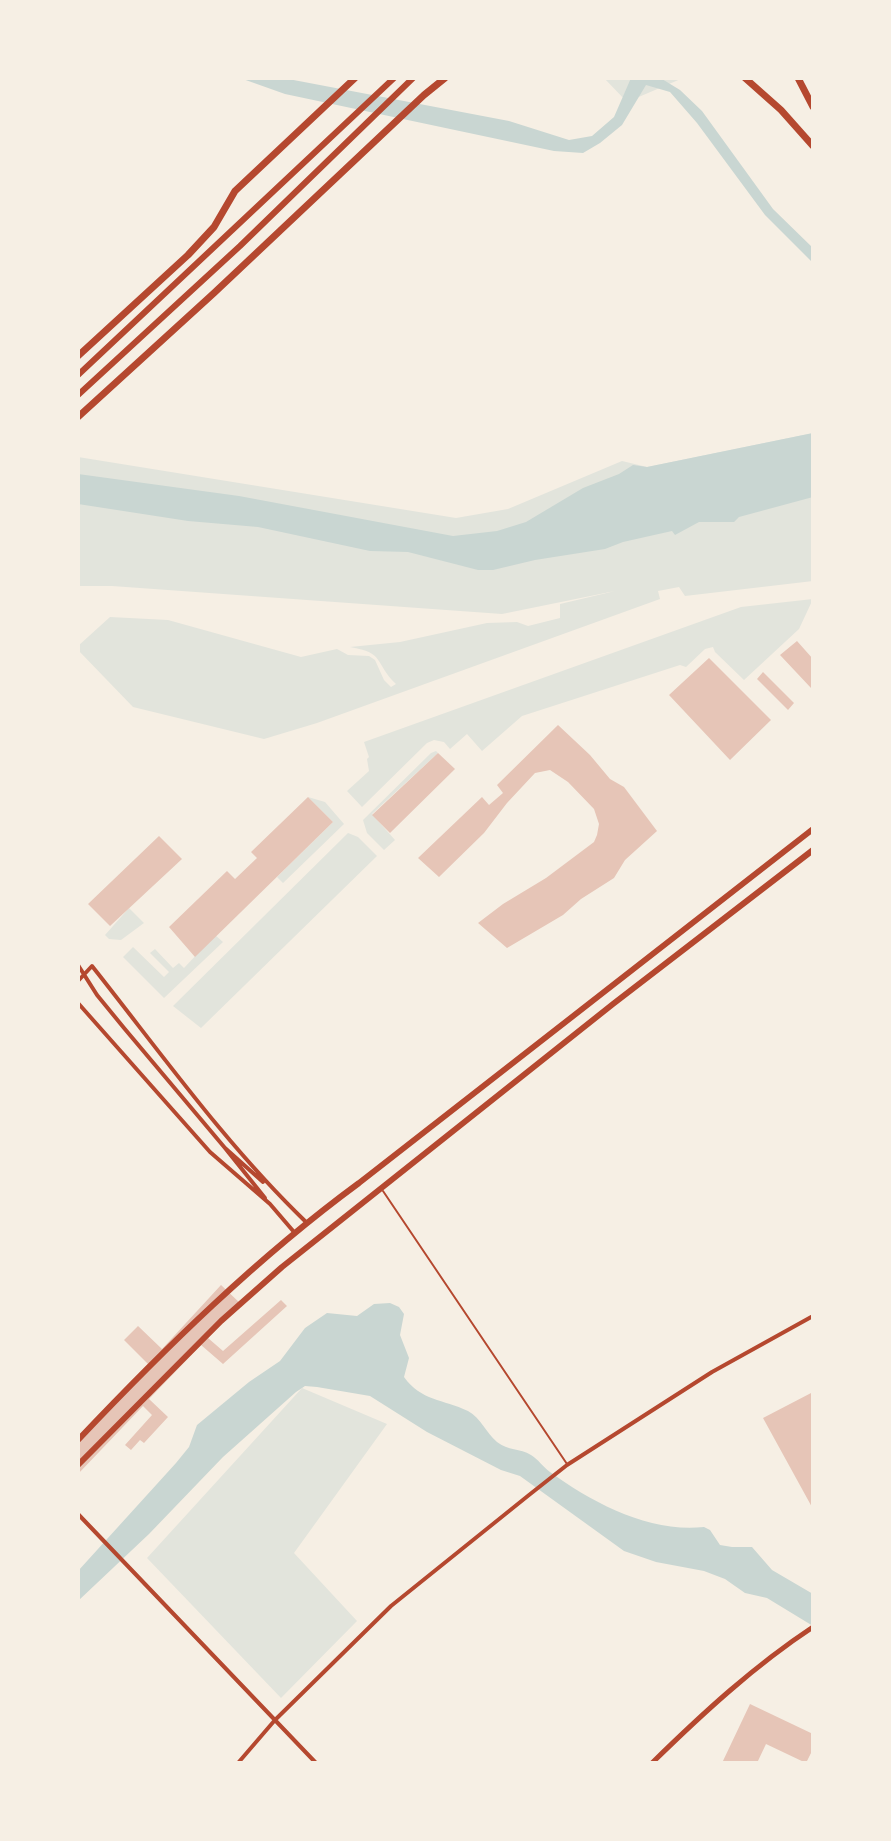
<!DOCTYPE html>
<style>
body{margin:0}
#map{position:relative;width:891px;height:1841px;overflow:hidden;background:#f6efe4;font-family:Raleway,sans-serif}
canvas{display:block}
.frame{position:absolute;inset:0;border:80px solid #f6efe4;pointer-events:none}
</style>
<div id="map">
<canvas width="891" height="1841"></canvas>
<div class="frame"></div>
</div>
<script>
const ctx = document.querySelector('canvas').getContext('2d');
ctx.lineJoin = 'round';
function fillPath(path, color) { ctx.fillStyle = color; ctx.fill(path, 'evenodd'); }
function strokePath(path, color, width, dash) { ctx.strokeStyle = color; ctx.lineWidth = width; ctx.lineCap = dash ? 'butt' : 'round'; ctx.setLineDash(dash || []); ctx.stroke(path); }
const green = new Path2D(`
 M 604,78 L 683,78 L 627,102 Z
 M 813,433 L 813,581 L 685,596 L 679,587 L 658,591 L 660,599 L 317,723 L 264,739 L 133,707 L 78,650 L 78,646 L 110,617 L 168,620 L 301,657 L 337,649 L 348,655 L 369,656 L 375,660 L 384,680 L 391,687 L 396,684 C 374,663 386,653 350,647 L 400,642 L 487,623 L 517,622 L 528,626 L 560,618 L 560,604 L 615,591 L 502,614 L 112,586 L 78,586 L 78,457 L 456,518 L 508,509 L 622,461 L 647,467 Z
 M 813,599 L 799,629 L 744,680 L 715,652 L 713,647 L 705,649 L 686,667 L 680,665 L 522,716 L 482,751 L 467,734 L 450,749 L 444,742 L 434,740 L 427,743 L 362,807 L 347,791 L 369,771 L 367,759 L 369,757 L 364,742 L 741,607 Z
 M 436,751 L 438,753 L 372,814 L 395,840 L 384,850 L 367,833 L 363,820 L 431,753 Z
 M 308,797 L 325,802 L 344,824 L 283,883 L 277,877 L 333,822 Z
 M 348,833 L 358,837 L 377,856 L 201,1028 L 173,1006 Z
 M 129,908 L 144,923 L 121,940 L 109,939 L 105,935 Z
 M 215,935 L 223,942 L 164,998 L 123,957 L 133,947 L 164,977 L 169,972 L 150,953 L 155,949 L 173,968 L 179,963 L 184,968 Z
 M 302,1388 L 387,1424 L 294,1553 L 357,1621 L 281,1698 L 147,1558 Z`);
const water = new Path2D(`
 M 240,78 L 283,78 L 509,121 L 569,140 L 592,136 L 614,117 L 631,78 L 662,79 L 680,90 L 702,111 L 773,209 L 813,248 L 813,263 L 765,215 L 697,123 L 670,92 L 646,85 L 622,125 L 600,143 L 583,153 L 554,151 L 285,94 Z
 M 813,433 L 813,497 L 739,517 L 734,522 L 699,522 L 675,535 L 672,531 L 623,542 L 605,549 L 535,560 L 493,570 L 478,570 L 408,552 L 370,551 L 258,527 L 188,521 L 78,504 L 78,474 L 239,496 L 453,536 L 497,531 L 526,522 L 583,488 L 619,474 L 633,465 L 647,467 Z
 M 390,1303 L 399,1307 L 404,1314 L 400,1335 L 409,1358 L 404,1377 C 421,1401 443,1399 468,1411 C 481,1418 486,1433 497,1442 C 508,1451 520,1448 531,1455 C 538,1459 543,1467 550,1472 C 593,1503 649,1533 704,1527 L 710,1530 L 720,1545 L 732,1547 L 752,1547 L 772,1570 L 813,1594 L 813,1626 L 767,1598 L 745,1593 L 725,1579 L 704,1571 L 656,1562 L 624,1551 L 520,1476 L 501,1470 L 427,1432 L 370,1396 L 317,1387 L 305,1386 L 296,1392 L 223,1457 L 149,1534 L 78,1601 L 78,1571 L 176,1463 L 189,1447 L 197,1425 L 249,1382 L 280,1361 L 305,1328 L 327,1313 L 357,1316 L 374,1304 Z`);
const building = new Path2D(`
 M 797,641 L 813,659 L 813,686 L 811,688 L 780,655 Z
 M 709,658 L 771,720 L 730,760 L 669,695 Z
 M 763,672 L 794,703 L 788,710 L 757,679 Z
 M 558,725 L 590,755 L 610,779 L 624,787 L 657,831 L 625,860 L 614,878 L 581,899 L 563,915 L 507,948 L 478,923 L 503,904 L 546,878 L 594,842 L 597,835 L 599,824 L 594,809 L 568,782 L 550,770 L 535,773 L 507,803 L 484,833 L 439,877 L 418,858 L 482,797 L 489,805 L 503,793 L 497,785 Z
 M 438,753 L 455,769 L 390,833 L 372,815 Z
 M 308,797 L 333,822 L 195,957 L 169,927 L 227,871 L 235,879 L 257,858 L 251,852 Z
 M 159,836 L 182,859 L 110,926 L 88,904 Z
 M 221,1285 L 242,1305 L 208,1338 L 223,1351 L 281,1300 L 287,1306 L 223,1364 L 201,1345 L 149,1399 L 168,1417 L 144,1443 L 140,1440 L 131,1450 L 125,1445 L 152,1415 L 143,1406 L 78,1474 L 78,1438 L 148,1364 L 124,1340 L 138,1326 L 162,1349 Z
 M 813,1392 L 813,1509 L 763,1418 Z
 M 750,1704 L 813,1734 L 813,1749 L 806,1763 L 766,1744 L 757,1763 L 722,1763 Z`);
const service = new Path2D(`
 M 383,1191 L 567,1464`);
const minor = new Path2D(`
 M 78,965 L 97,995 L 124,1028 L 225,1148
 M 78,981 L 92,966 C 161,1053 226,1145 306,1222
 M 78,1003 L 210,1152 L 270,1204 L 294,1232
 M 263,1182 L 225,1148 L 265,1198
 M 78,1514 L 316,1763
 M 238,1763 L 275,1720 L 391,1606 L 529,1495 L 567,1465 L 712,1372 L 813,1316`);
const tertiary = new Path2D(`
 M 652,1763 C 702,1714 754,1666 813,1627`);
const primary = new Path2D(`
 M 78,1440 C 165,1348 257,1258 359,1183 L 813,829
 M 78,1465 L 221,1321 L 282,1267 L 613,1004 L 813,850`);
const trunk = new Path2D(`
 M 78,375 L 394,78
 M 78,395 L 240,246 L 413,78`);
const motorway = new Path2D(`
 M 745,78 L 781,110 L 813,146
 M 798,78 L 813,107
 M 78,356 L 188,255 L 214,227 L 235,191 L 355,78
 M 78,417 L 214,293 L 424,95 L 445,78`);
fillPath(green, '#e2e4dc');
fillPath(water, '#c9d6d2');
fillPath(building, '#e6c5b7');
strokePath(service, '#b5482f', 2);
strokePath(minor, '#b5482f', 4);
strokePath(tertiary, '#b5482f', 5);
strokePath(primary, '#b5482f', 6);
strokePath(trunk, '#b5482f', 6);
strokePath(motorway, '#b5482f', 7);
</script>
